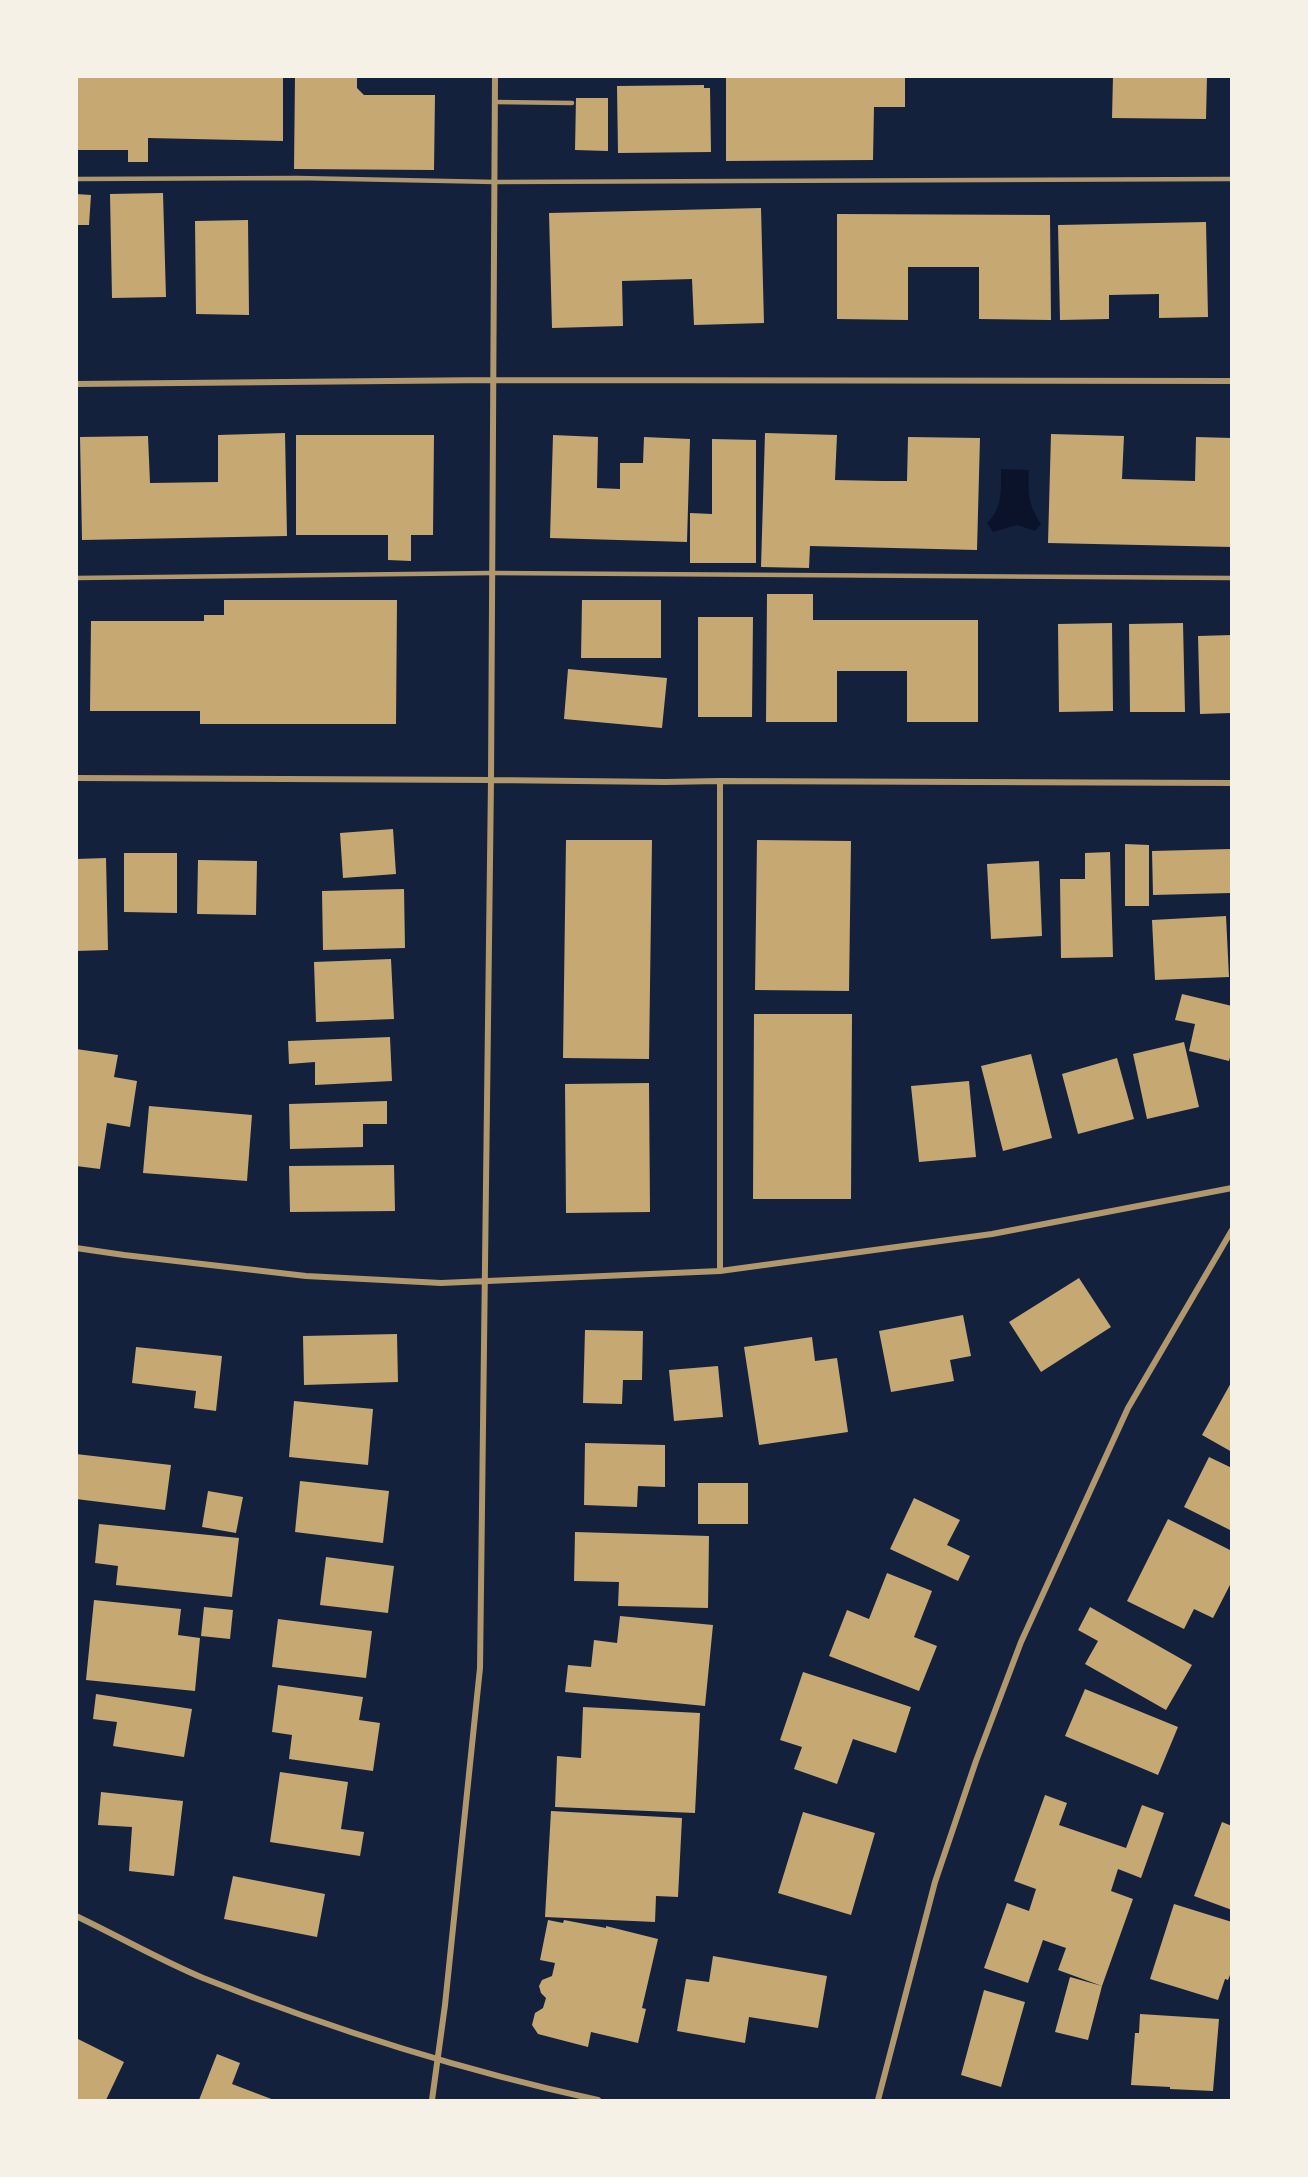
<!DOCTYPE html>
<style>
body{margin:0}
#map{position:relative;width:1308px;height:2177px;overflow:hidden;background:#14213d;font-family:Ubuntu,sans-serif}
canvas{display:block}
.frame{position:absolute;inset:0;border:78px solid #f6f1e7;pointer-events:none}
</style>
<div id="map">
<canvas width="1308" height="2177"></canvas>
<div class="frame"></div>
</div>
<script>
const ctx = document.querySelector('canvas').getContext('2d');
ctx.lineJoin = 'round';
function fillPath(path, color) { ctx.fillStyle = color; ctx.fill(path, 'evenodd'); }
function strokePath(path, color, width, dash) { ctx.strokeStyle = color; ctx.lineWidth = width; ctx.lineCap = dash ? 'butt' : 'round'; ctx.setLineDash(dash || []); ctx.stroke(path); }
const water = new Path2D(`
 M 1001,469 L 1029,470 C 1028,493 1028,504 1041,524 L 1035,531 L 1017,525 L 993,532 L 987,523 C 1003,508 1001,489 1001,469 Z`);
const building = new Path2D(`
 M 76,76 L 283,76 L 283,141 L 148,138 L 148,162 L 128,162 L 128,150 L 76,150 Z
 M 295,76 L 357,76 L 357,88 L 364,95 L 435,95 L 434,170 L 294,169 Z
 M 726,76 L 905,76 L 905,107 L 874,107 L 873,160 L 726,161 Z
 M 1113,76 L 1207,76 L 1206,119 L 1112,118 Z
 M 704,85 L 704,88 L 710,88 L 711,152 L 618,153 L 617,86 Z
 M 576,98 L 608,98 L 608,151 L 575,150 Z
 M 163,193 L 166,297 L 112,298 L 110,194 Z
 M 76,194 L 91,195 L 89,225 L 76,225 Z
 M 761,208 L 764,323 L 694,325 L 692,279 L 622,281 L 623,326 L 552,328 L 549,213 Z
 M 837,214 L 1050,215 L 1051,320 L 979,319 L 979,267 L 908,267 L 908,320 L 837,319 Z
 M 248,220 L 249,315 L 196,314 L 195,221 Z
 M 1206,222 L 1208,317 L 1159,318 L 1159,294 L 1109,295 L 1109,319 L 1060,320 L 1058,225 Z
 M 285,433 L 287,536 L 82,540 L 80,437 L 148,436 L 150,483 L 218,482 L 218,435 Z
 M 765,433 L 837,435 L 835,480 L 883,481 L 907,481 L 908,437 L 980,438 L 977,550 L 810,546 L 809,568 L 761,567 Z
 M 1051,434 L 1124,436 L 1122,479 L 1195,481 L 1196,437 L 1232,438 L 1232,547 L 1048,543 Z
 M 296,435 L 434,435 L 433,535 L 411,535 L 411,561 L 388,560 L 388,535 L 296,535 Z
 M 553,435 L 598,437 L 597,488 L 620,489 L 620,463 L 643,463 L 644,437 L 690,439 L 687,542 L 550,538 Z
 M 712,439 L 756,440 L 756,563 L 690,563 L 690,513 L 712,514 Z
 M 767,594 L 813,594 L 813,620 L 978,620 L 978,722 L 907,722 L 907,671 L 837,671 L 837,722 L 766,722 Z
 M 224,600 L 397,600 L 396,724 L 200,724 L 200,711 L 90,711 L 91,621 L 204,621 L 204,615 L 224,615 Z
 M 582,600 L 661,600 L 661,658 L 581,658 Z
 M 698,617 L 753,617 L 752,717 L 698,717 Z
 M 1112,623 L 1113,711 L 1059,712 L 1058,624 Z
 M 1183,623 L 1185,712 L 1130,712 L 1129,624 Z
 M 1232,635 L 1232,713 L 1200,714 L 1198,636 Z
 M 568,669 L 667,678 L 662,728 L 564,719 Z
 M 393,829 L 396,874 L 343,878 L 340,833 Z
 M 566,840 L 652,840 L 649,1059 L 563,1058 Z
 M 757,840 L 851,841 L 849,991 L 755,990 Z
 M 1125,844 L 1149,845 L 1149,906 L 1125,906 Z
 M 1230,849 L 1231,893 L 1153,895 L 1152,851 Z
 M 1110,852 L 1113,957 L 1061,958 L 1060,879 L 1085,879 L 1085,853 Z
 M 124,853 L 177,853 L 177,913 L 124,912 Z
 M 106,858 L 108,950 L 76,951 L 76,859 Z
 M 198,860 L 257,861 L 256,915 L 197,914 Z
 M 1039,861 L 1042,936 L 991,939 L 987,864 Z
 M 404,889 L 405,948 L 323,950 L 322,891 Z
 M 1226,916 L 1229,977 L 1155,980 L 1152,920 Z
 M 391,959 L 394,1019 L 316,1022 L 314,962 Z
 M 1182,994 L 1232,1006 L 1232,1050 L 1229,1061 L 1189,1051 L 1195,1024 L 1175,1020 Z
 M 754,1014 L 852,1014 L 851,1199 L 753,1199 Z
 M 390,1037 L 392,1081 L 315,1085 L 315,1062 L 289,1064 L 288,1041 Z
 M 1184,1042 L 1199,1107 L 1147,1119 L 1133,1054 Z
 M 76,1049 L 118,1055 L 114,1077 L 137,1081 L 130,1127 L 107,1123 L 100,1169 L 76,1166 Z
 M 1031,1054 L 1052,1138 L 1003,1151 L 981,1066 Z
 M 1117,1058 L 1134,1119 L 1078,1134 L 1062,1074 Z
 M 969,1081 L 976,1157 L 919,1162 L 911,1086 Z
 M 649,1083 L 650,1212 L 566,1213 L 565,1084 Z
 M 387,1101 L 387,1124 L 363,1124 L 363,1147 L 290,1149 L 289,1104 Z
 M 149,1106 L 252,1115 L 247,1181 L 143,1173 Z
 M 394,1165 L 395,1211 L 290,1212 L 289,1166 Z
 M 1079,1278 L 1111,1327 L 1041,1372 L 1009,1322 Z
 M 963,1315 L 971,1356 L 950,1360 L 954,1381 L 891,1392 L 879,1331 Z
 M 585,1330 L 643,1331 L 642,1380 L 623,1380 L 622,1404 L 583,1403 Z
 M 397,1334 L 398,1382 L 304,1385 L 303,1336 Z
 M 812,1337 L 815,1361 L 837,1358 L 848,1432 L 759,1445 L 744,1347 Z
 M 136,1347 L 222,1356 L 216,1411 L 194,1408 L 196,1391 L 132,1383 Z
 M 718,1366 L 723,1417 L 674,1421 L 669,1370 Z
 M 1232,1381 L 1232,1452 L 1202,1435 Z
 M 294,1401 L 373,1409 L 368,1465 L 289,1457 Z
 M 585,1443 L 665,1445 L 665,1487 L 638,1486 L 637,1507 L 584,1505 Z
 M 76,1454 L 171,1465 L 165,1510 L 76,1499 Z
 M 1209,1457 L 1232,1468 L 1232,1531 L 1184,1507 Z
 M 300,1481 L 389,1491 L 383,1543 L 295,1532 Z
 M 698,1483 L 748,1483 L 748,1524 L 698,1524 Z
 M 208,1491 L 243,1497 L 236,1533 L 202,1527 Z
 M 914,1498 L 960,1520 L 947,1545 L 970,1556 L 958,1581 L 890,1549 Z
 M 1168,1519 L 1232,1551 L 1232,1581 L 1213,1618 L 1194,1609 L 1184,1629 L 1127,1601 Z
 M 99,1524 L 239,1538 L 232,1597 L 116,1585 L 118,1566 L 95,1563 Z
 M 575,1532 L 709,1536 L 708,1608 L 618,1606 L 619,1582 L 574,1581 Z
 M 326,1557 L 394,1566 L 388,1613 L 320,1605 Z
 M 887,1573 L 932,1591 L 914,1637 L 937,1646 L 919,1691 L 829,1656 L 847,1610 L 869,1619 Z
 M 94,1600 L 181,1609 L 178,1635 L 200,1638 L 195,1691 L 86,1680 Z
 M 204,1607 L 233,1610 L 230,1639 L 201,1636 Z
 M 1090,1607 L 1192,1665 L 1166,1710 L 1085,1664 L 1098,1641 L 1078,1630 Z
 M 620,1616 L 713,1625 L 705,1706 L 565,1692 L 568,1665 L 591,1667 L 594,1640 L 617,1643 Z
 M 278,1619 L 372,1631 L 366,1678 L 272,1667 Z
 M 803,1672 L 911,1707 L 896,1753 L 853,1739 L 837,1784 L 794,1769 L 802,1747 L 780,1740 Z
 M 278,1685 L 363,1697 L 359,1720 L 380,1723 L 373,1771 L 289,1759 L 292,1735 L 272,1732 Z
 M 1085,1689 L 1178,1727 L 1158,1775 L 1065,1736 Z
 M 96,1694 L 192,1709 L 184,1757 L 113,1746 L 117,1722 L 93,1719 Z
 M 583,1707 L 700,1713 L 695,1813 L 555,1807 L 557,1756 L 581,1758 Z
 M 280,1772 L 348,1782 L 341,1829 L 364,1832 L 360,1856 L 270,1842 Z
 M 101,1792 L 183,1801 L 174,1876 L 129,1871 L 132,1827 L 98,1825 Z
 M 1045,1795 L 1067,1803 L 1059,1825 L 1126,1848 L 1142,1805 L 1164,1813 L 1141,1878 L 1118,1869 L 1111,1891 L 1133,1899 L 1102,1986 L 1058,1970 L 1066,1948 L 1043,1940 L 1028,1983 L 984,1968 L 1007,1903 L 1029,1911 L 1036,1889 L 1014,1881 Z
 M 551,1811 L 682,1818 L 678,1897 L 656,1896 L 655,1922 L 545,1917 Z
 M 803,1812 L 875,1833 L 851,1915 L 778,1893 Z
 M 1222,1822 L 1232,1826 L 1232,1910 L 1194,1896 Z
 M 233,1876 L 325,1894 L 317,1937 L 224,1919 Z
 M 1174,1904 L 1232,1922 L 1232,1970 L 1228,1980 L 1225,1979 L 1218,2000 L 1150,1979 Z
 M 548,1920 L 563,1923 L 564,1920 L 606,1928 L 606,1926 L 658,1939 L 642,2008 L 646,2009 L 638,2043 L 591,2032 L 588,2047 L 538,2034 L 532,2025 L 535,2013 L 543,2008 L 546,1998 L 541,1993 L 539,1986 L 542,1980 L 552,1976 L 555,1963 L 540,1960 Z
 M 713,1956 L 827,1976 L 818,2028 L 749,2017 L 745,2043 L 677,2031 L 686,1979 L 709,1982 Z
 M 1070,1977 L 1102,1986 L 1088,2040 L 1055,2032 Z
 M 984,1990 L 1025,2002 L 1001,2087 L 961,2075 Z
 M 1140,2014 L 1219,2019 L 1213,2091 L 1170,2089 L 1170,2087 L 1131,2085 L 1135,2033 L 1139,2033 Z
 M 76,2038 L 124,2062 L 106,2100 L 76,2100 Z
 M 217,2054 L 240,2063 L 232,2084 L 274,2100 L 199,2100 Z`);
const service = new Path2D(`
 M 495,102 L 572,103
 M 76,179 L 297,178 L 496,182 L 1232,179
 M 76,578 L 492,573 L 1232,578`);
const minor = new Path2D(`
 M 76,384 L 493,380 L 1232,381
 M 76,778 L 491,780 L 665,782 L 720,781 L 1232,783
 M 720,781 L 720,1271
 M 76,1248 L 124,1255 L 306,1276 L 441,1283 L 720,1271 L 992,1234 L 1232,1188
 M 76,1916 C 118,1936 160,1960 203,1978 C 331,2029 464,2071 598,2100
 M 432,2100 L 445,2005 L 480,1668 L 491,780 L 495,76
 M 878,2100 L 935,1882 L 976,1761 L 1021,1642 L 1128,1408 L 1232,1230`);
fillPath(water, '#0b132b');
fillPath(building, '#c6a872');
strokePath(service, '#b1986c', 4.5);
strokePath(minor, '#b1986c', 6);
</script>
